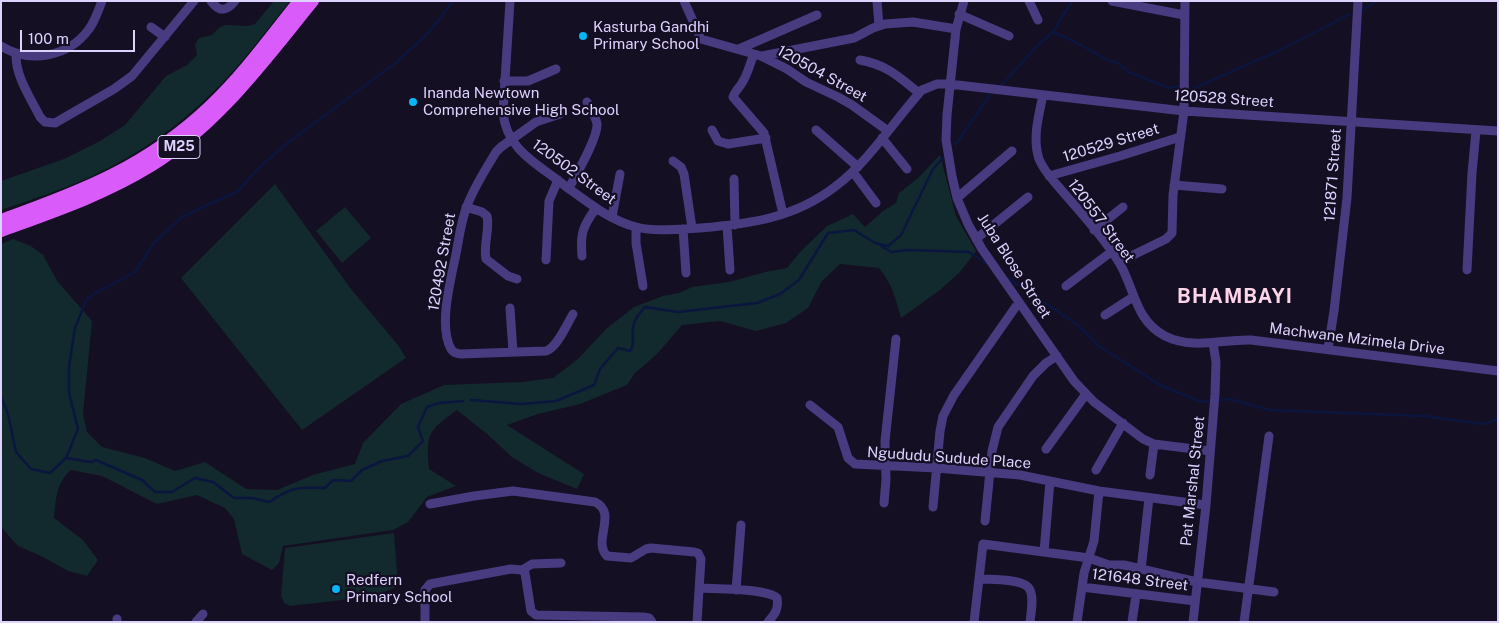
<!DOCTYPE html>
<style>
body{margin:0}
#map{position:relative;width:1499px;height:623px;overflow:hidden;background:#150f23;font-family:"Public Sans",sans-serif}
canvas{display:block}
.frame{position:absolute;inset:0;border:2px solid #ded2fe;pointer-events:none}
.scale{position:absolute;left:20px;top:30px;width:115px;height:22px;box-sizing:border-box;border:2px solid #ded2fe;border-top:0;padding-left:6px;font-size:15px;line-height:18px;white-space:nowrap;color:#ded2fe;-webkit-text-stroke:4px #150f23;paint-order:stroke}
</style>
<div id="map">
<canvas width="1499" height="623"></canvas>
<div class="frame"></div>
<div class="scale">100 m</div>
</div>
<script>
const ctx = document.querySelector('canvas').getContext('2d');
ctx.lineJoin = 'round';
function fillPath(path, color) { ctx.fillStyle = color; ctx.fill(path, 'evenodd'); }
function strokePath(path, color, width, dash) { ctx.strokeStyle = color; ctx.lineWidth = width; ctx.lineCap = dash ? 'butt' : 'round'; ctx.setLineDash(dash || []); ctx.stroke(path); }
function drawText(font, color, halo, rows, align = 'center') {
  ctx.font = font + ' "Public Sans",sans-serif'; ctx.lineWidth = 4.5; ctx.setLineDash([]); ctx.textBaseline = 'middle'; ctx.strokeStyle = halo; ctx.fillStyle = color; for (const [text, x, y, turn = 0] of rows) {
    ctx.save(); ctx.translate(x, y); ctx.rotate((+turn || 0) * Math.PI / 180); ctx.textAlign = isNaN(turn) ? turn : align; if (halo) ctx.strokeText(text, 0, 0); ctx.fillText(text, 0, 0); ctx.restore();
  }
}
const green = new Path2D(`
 M 274,1 L 290,1 C 265,32 242,64 214,91 C 178,127 136,156 90,177 C 61,190 31,200 1,210 L 1,181 L 64,159 L 100,141 L 125,125 L 166,76 L 187,65 L 197,55 L 195,45 L 199,38 L 212,35 L 220,27 L 225,25 L 248,26 L 255,24 Z
 M 940,155 L 956,216 L 976,251 L 960,272 L 940,290 L 901,318 C 896,299 891,282 879,268 L 840,264 L 822,281 L 808,308 L 786,323 L 756,331 L 720,321 L 682,325 L 657,354 L 635,373 L 627,385 L 580,404 L 538,414 L 507,425 L 584,474 L 577,489 L 538,473 L 512,457 L 487,434 L 457,410 C 428,431 426,433 429,469 L 456,486 L 427,497 L 408,522 L 393,530 L 283,546 L 279,563 L 272,570 L 242,554 L 234,519 L 225,508 L 197,495 L 157,504 L 102,476 L 71,470 C 56,483 56,499 54,518 L 83,540 L 98,560 L 87,576 L 68,571 L 41,556 L 18,546 L 1,527 L 1,244 L 13,239 L 31,246 L 43,255 L 58,282 L 92,321 L 83,414 L 87,432 L 102,447 L 145,458 L 175,471 L 205,462 L 246,489 L 277,490 L 313,475 L 355,464 L 363,443 L 401,404 L 444,385 L 522,382 L 553,378 L 578,359 L 606,329 L 634,307 L 663,296 L 679,293 L 692,287 L 729,282 L 765,272 L 787,268 L 801,251 L 827,226 L 853,214 L 865,227 L 883,211 L 896,203 L 899,193 L 918,178 Z
 M 275,184 L 351,289 L 398,345 L 406,358 L 302,430 L 181,278 Z
 M 345,207 L 371,238 L 342,263 L 316,231 Z
 M 394,533 L 398,585 C 385,598 311,603 290,606 L 284,603 L 281,595 L 285,548 Z`);
const stream = new Path2D(`
 M 1361,11 L 1376,1
 M 1053,32 L 1075,42 L 1110,61 L 1118,63 L 1129,72 L 1169,88 L 1178,86
 M 1001,86 L 1036,47 L 1053,32 L 1072,1
 M 1192,89 L 1276,52 L 1350,14
 M 956,144 L 990,95
 M 880,245 L 891,252 L 908,250 L 969,252 L 986,263
 M 1008,278 L 1078,325 L 1099,346 L 1160,385 L 1202,402 L 1208,401
 M 1,397 L 8,414 L 16,452 L 31,469 L 50,473 L 66,458 L 78,429 L 69,393 L 69,367 L 75,328 L 87,298 L 135,272 L 154,243 L 182,217 L 238,191 L 262,165 L 285,145 L 398,61 L 430,31 L 453,1
 M 471,400 L 522,404 L 556,401 L 594,385 L 600,369 L 618,348 L 630,351 C 636,344 631,336 633,328 C 634,319 640,313 645,307 L 678,312 L 757,303 L 780,294 L 799,280 L 828,233 L 854,230 L 875,243 L 888,246 L 901,235 L 933,169 L 943,158
 M 1221,400 L 1229,399 L 1270,410 L 1424,416 L 1483,424 L 1498,419
 M 66,458 L 91,462 L 96,460 L 142,480 L 155,492 L 172,492 L 195,478 L 213,482 L 234,498 L 252,498 L 269,502 C 290,488 299,486 325,488 L 333,480 L 351,481 L 362,470 L 382,461 L 408,456 L 423,441 L 418,427 L 427,407 L 439,403 L 463,401`);
const minor = new Path2D(`
 M 211,1 C 219,12 226,12 235,1
 M 510,1 L 503,112 C 506,150 538,164 564,185 C 586,201 609,220 636,227 C 656,232 680,229 700,228 C 750,224 795,218 836,186 C 870,160 894,121 922,90 L 937,84 L 949,84 L 1184,111 L 1498,131
 M 684,1 L 701,39 L 761,56 L 787,69 L 806,82 L 838,97 L 852,105 L 888,131
 M 877,1 L 879,26
 M 964,1 L 956,29 L 947,115 L 946,140 L 952,176 L 957,198 L 968,224 L 982,249 L 1074,381 L 1094,402 L 1143,439 L 1154,444 L 1210,451
 M 1029,1 L 1038,20
 M 1112,1 L 1184,15
 M 959,14 L 1009,36
 M 151,27 L 165,37
 M 1,46 C 30,64 69,57 89,29 C 95,21 98,11 102,1
 M 739,49 L 817,15
 M 16,53 C 15,76 30,97 40,117 L 45,122 L 55,123 L 114,89 L 132,76 L 194,1
 M 754,54 C 750,63 748,74 742,83 C 739,88 735,91 733,97 L 764,133 L 783,214
 M 762,56 L 854,38 L 873,28 L 885,24 L 913,22 L 956,29
 M 860,60 C 887,65 898,76 919,93
 M 504,81 L 528,81 L 556,69
 M 1043,95 C 1039,115 1032,138 1039,159 C 1044,172 1055,182 1063,192 C 1083,215 1104,238 1120,264 C 1135,290 1135,320 1165,336 C 1193,350 1222,339 1251,340 L 1498,371
 M 560,114 L 536,122 L 501,147 L 496,152 C 486,169 474,187 467,206 C 461,221 459,238 456,254 C 451,279 438,326 451,349 C 453,353 456,353 460,354 L 546,351 C 557,348 567,324 573,314
 M 712,130 L 718,141 L 728,144 L 766,138
 M 816,130 L 858,167
 M 882,138 L 907,169
 M 673,161 L 681,167 L 684,174 L 692,228
 M 853,172 L 876,203
 M 1049,176 L 1120,156 L 1180,137
 M 734,179 L 735,225
 M 1174,185 L 1222,189
 M 569,188 C 576,175 598,138 597,124 C 596,117 590,109 587,102
 M 957,198 L 1012,151
 M 466,207 L 482,212 L 487,216 C 490,230 483,245 486,259 L 508,276 L 517,279
 M 612,217 L 620,174
 M 727,226 L 730,270
 M 636,227 L 636,243 L 643,286
 M 683,229 L 686,273
 M 1094,230 L 1123,207
 M 976,239 L 1028,197
 M 582,256 C 580,233 583,226 596,208
 M 546,260 L 549,201 L 558,180
 M 1119,262 L 1166,239 L 1172,233 L 1173,195 L 1184,111 L 1185,1
 M 1467,270 L 1472,173 L 1476,131
 M 1066,286 L 1111,252
 M 510,308 L 513,352
 M 1105,315 L 1133,297
 M 1328,349 L 1334,311 L 1347,198 L 1358,1
 M 810,405 L 838,427 L 848,458 L 855,464 L 936,468 L 1020,475 L 1099,491 L 1206,505
 M 1046,449 L 1086,394
 M 1096,470 L 1123,423
 M 1150,475 L 1154,444
 M 884,503 L 886,480 L 885,441 L 896,339
 M 430,504 L 474,496 L 513,491 L 595,502 C 618,513 592,541 607,556 L 631,558 L 646,549 L 651,548 L 694,552 L 698,553 L 701,559 L 697,622
 M 933,507 L 940,431 L 943,416 L 954,395 L 1019,302
 M 985,521 L 992,451 L 998,427 L 1033,376 L 1046,363 L 1057,356
 M 1044,552 L 1050,481
 M 522,570 L 532,564 L 561,563
 M 1141,570 L 1149,498
 M 979,579 C 991,580 1025,578 1030,590 C 1034,599 1031,612 1030,622
 M 1082,587 L 1195,601
 M 700,588 C 715,589 767,588 777,598 C 779,609 775,614 768,622
 M 736,590 L 741,525
 M 117,619 L 117,622
 M 196,622 L 203,614
 M 425,622 L 425,590 L 430,584 L 511,569 L 522,570 L 525,573 L 531,611 L 536,615 L 643,617 L 649,618 L 652,622
 M 974,622 L 983,544 L 1089,558 L 1109,565 L 1124,565 L 1197,582 L 1274,592
 M 1077,622 L 1084,573 L 1094,541 L 1099,491
 M 1132,622 L 1136,595
 M 1193,622 L 1206,505 L 1215,394 L 1216,362 L 1213,343
 M 1244,622 L 1269,436`);
const primary = new Path2D(`
 M 1,220 C 82,191 147,166 210,106 C 243,75 271,36 299,1
 M 1,231 C 53,212 104,195 151,166 C 218,125 264,61 313,1`);
const markers = [
 [583,36,5,"#07b6f4"],
 [413,102,5,"#07b6f4"],
 [336,589,5,"#07b6f4"]
];
const shields = [
 [179,147,42]
];
const shieldNames = [
 ["M25",179,147]
];
const poiNames = [
 ["Kasturba Gandhi",593,27],
 ["Primary School",593,44],
 ["Inanda Newtown",423,93],
 ["Comprehensive High School",423,110],
 ["Redfern",346,580],
 ["Primary School",346,597]
];
const streetNames = [
 ["120504 Street",822,74,29],
 ["120528 Street",1224,99,4],
 ["120529 Street",1111,143,-17],
 ["120502 Street",574,172,36],
 ["121871 Street",1333,175,-86],
 ["120557 Street",1101,221,53],
 ["120492 Street",442,262,-80],
 ["Juba Blose Street",1014,266,57],
 ["Machwane Mzimela Drive",1357,339,7],
 ["Ngududu Sudude Place",949,458,4],
 ["Pat Marshal Street",1193,481,-84],
 ["121648 Street",1140,580,7]
];
const districtNames = [
 ["BHAMBAYI",1235,297]
];
fillPath(green, '#12292d');
strokePath(stream, '#0b163f', 2.5);
strokePath(minor, '#493b80', 9);
strokePath(primary, '#d95cfa', 12);
for (const [x, y, r, color] of markers) { const dot = new Path2D(); dot.arc(x, y, r, 0, 2 * Math.PI); ctx.fillStyle = color; ctx.fill(dot); strokePath(dot, '#150f23', 2); }
for (const [x, y, w] of shields) { const box = new Path2D(); box.roundRect(x - w / 2, y - 11.5, w, 23, 4); ctx.fillStyle = '#150f23'; ctx.fill(box); strokePath(box, '#ded2fe', 1); }
drawText('bold 14px', '#ded2fe', null, shieldNames);
drawText('15px', '#ded2fe', '#150f23', poiNames, 'left');
drawText('15px', '#ded2fe', '#150f23', streetNames);
ctx.letterSpacing = '1px';
drawText('bold 20px', '#fed4e8', '#150f23', districtNames);
ctx.letterSpacing = '0px';
</script>
